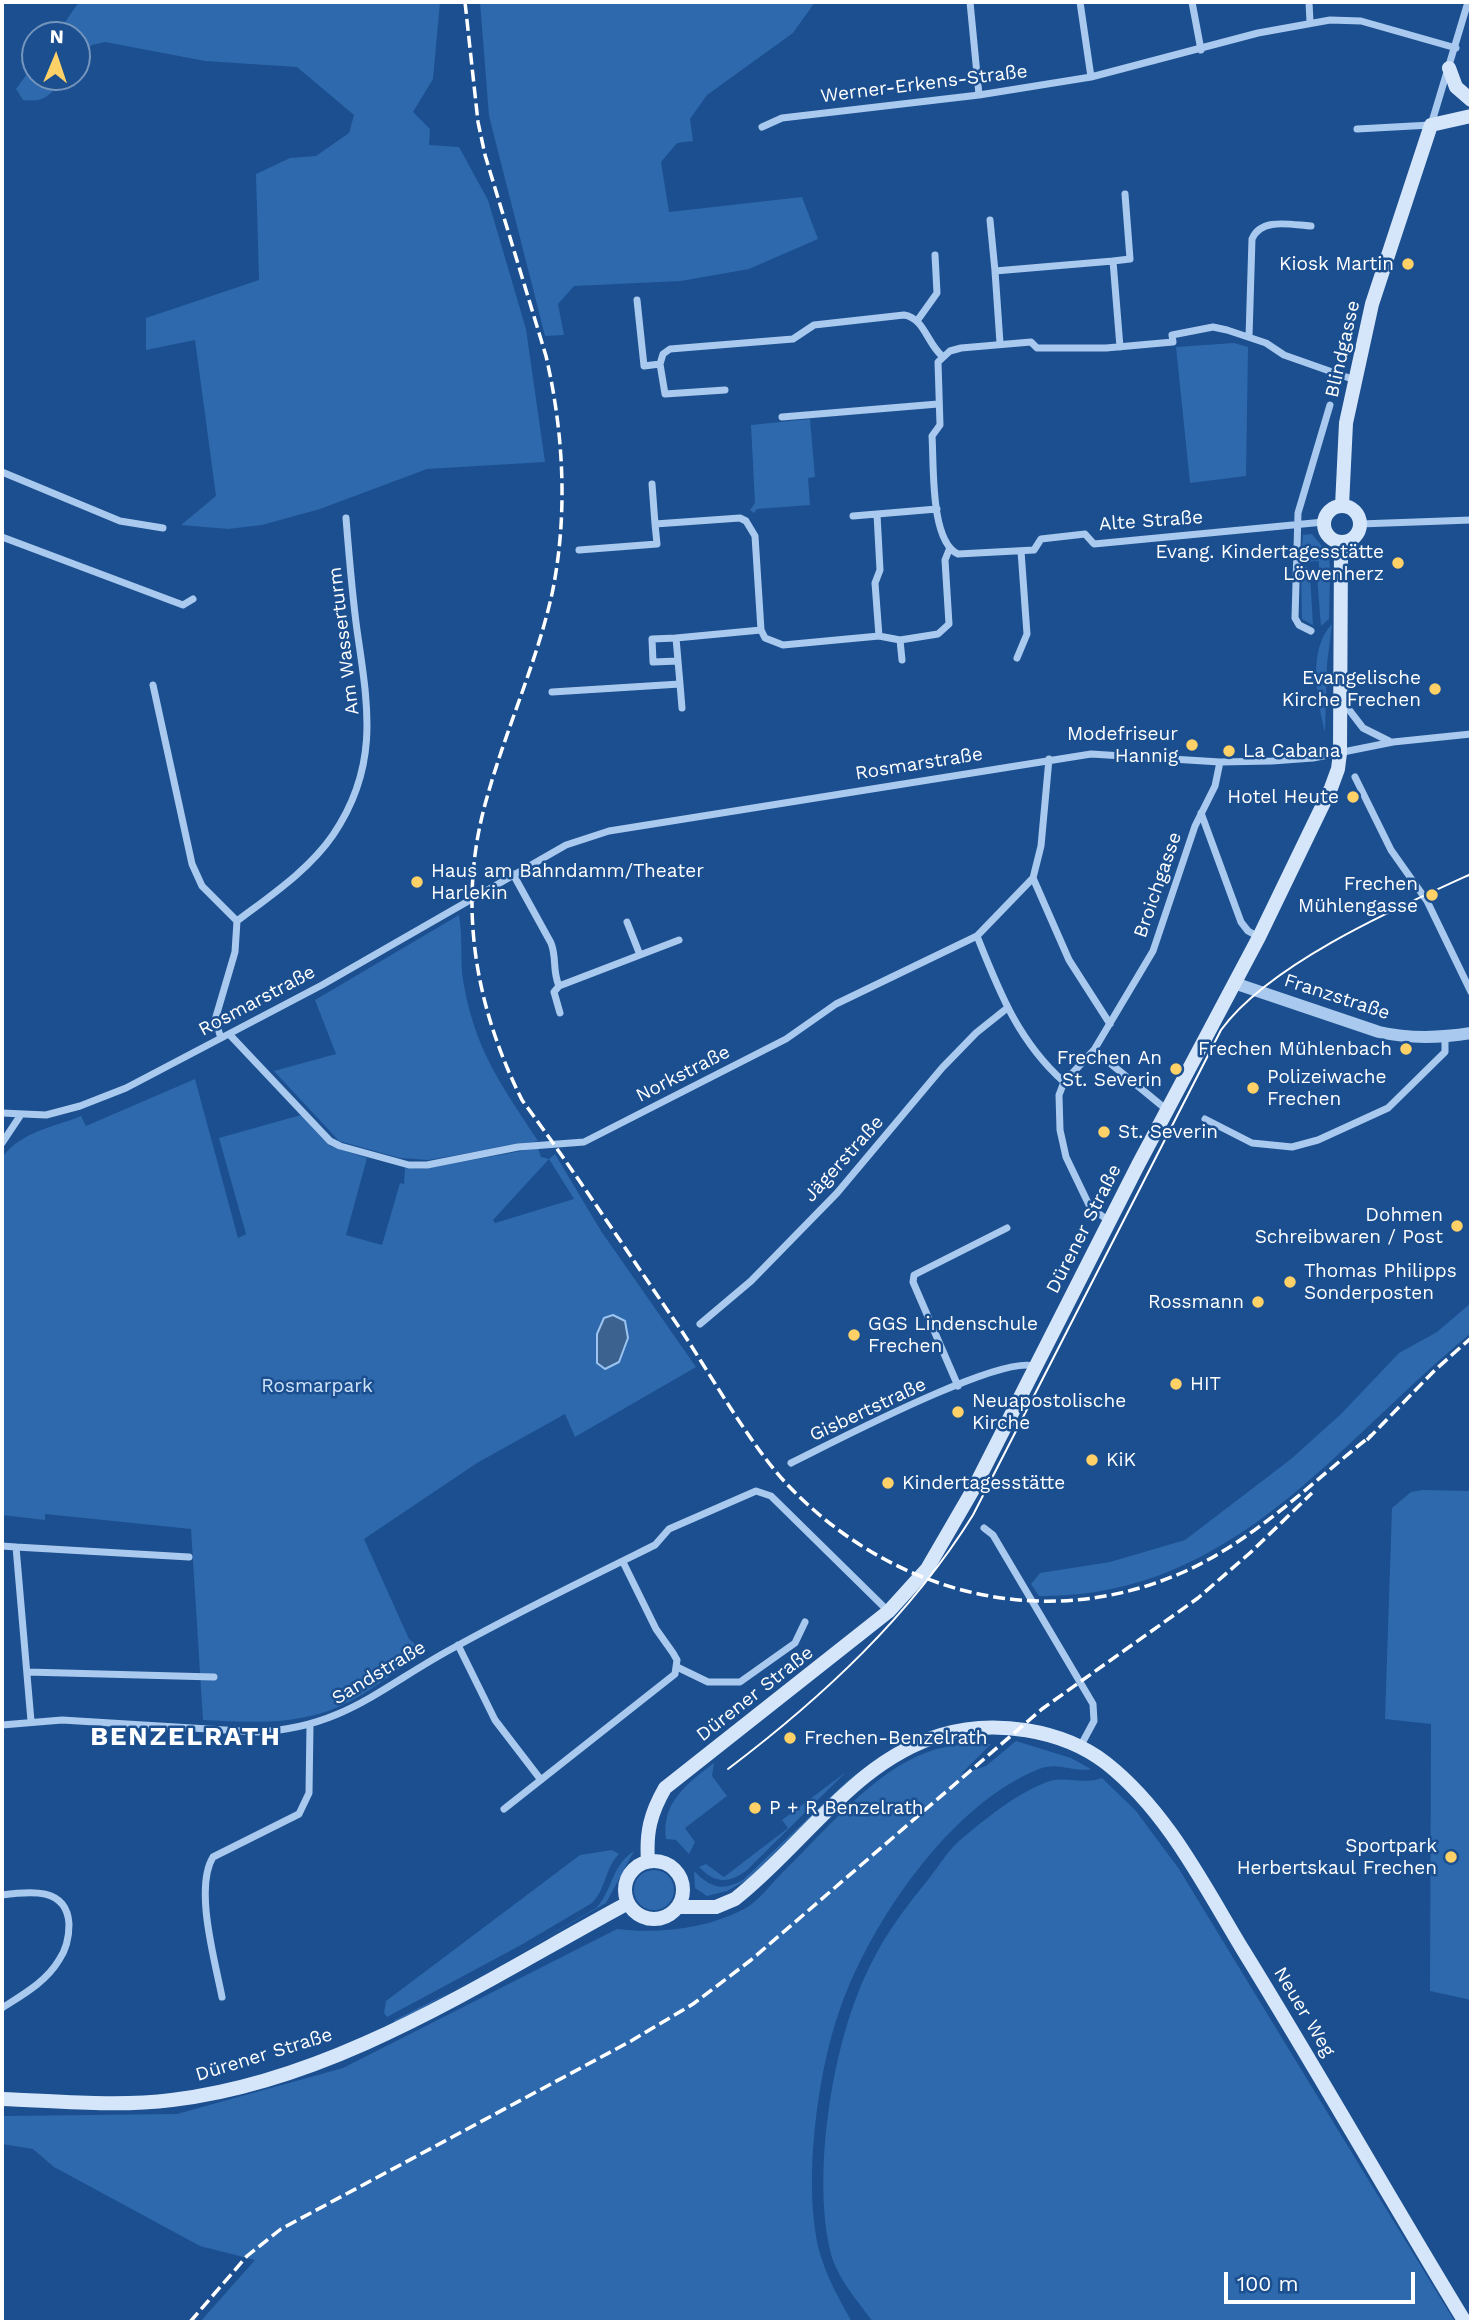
<!DOCTYPE html>
<meta charset="utf-8">
<style>
body{margin:0}
#map{position:relative;width:1473px;height:2324px;overflow:hidden;background:#1b4f8f;font-family:"Work Sans",sans-serif}
canvas{display:block}
.frame{position:absolute;inset:0;border:4px solid #fff;pointer-events:none}
.north{position:absolute;left:21px;top:21px;width:70px;height:70px;box-sizing:border-box;background:#1b4f8f;border:2px solid #7695bc;border-radius:50%;rotate:2deg;font-size:19px;font-weight:700;line-height:28px;text-align:center;color:#fff}
.north::after{content:'';display:block;margin:auto;width:24px;height:32px;background:#ffd166;clip-path:polygon(50% 0,100% 100%,50% 72%,0 100%)}
.scale{position:absolute;left:1224px;top:2272px;width:191px;height:32px;box-sizing:border-box;border:4px solid #fff;border-top:0;padding-left:9px;font-size:21px;line-height:24px;white-space:nowrap;color:#fff;-webkit-text-stroke:5px #1b4f8f;paint-order:stroke}
</style>
<div id="map">
<canvas width="1473" height="2324"></canvas>
<div class="frame"></div>
<div class="north">N</div>
<div class="scale">100 m</div>
</div>
<script>
const ctx = document.querySelector('canvas').getContext('2d');
ctx.lineJoin = 'round';
function fillPath(path, color) { ctx.fillStyle = color; ctx.fill(path, 'evenodd'); }
function strokePath(path, color, width, dash) { ctx.strokeStyle = color; ctx.lineWidth = width; ctx.lineCap = dash ? 'butt' : 'round'; ctx.setLineDash(dash || []); ctx.stroke(path); }
function drawText(font, color, halo, rows, align = 'center') {
  ctx.font = font + ' "Work Sans",sans-serif'; ctx.lineWidth = 5; ctx.setLineDash([]); ctx.textBaseline = 'middle'; ctx.strokeStyle = halo; ctx.fillStyle = color; for (const [text, x, y, turn = 0] of rows) {
    ctx.save(); ctx.translate(x, y); ctx.rotate((+turn || 0) * Math.PI / 180); ctx.textAlign = isNaN(turn) ? turn : align; if (halo) ctx.strokeText(text, 0, 0); ctx.fillText(text, 0, 0); ctx.restore();
  }
}
const green = new Path2D(`
 M 79,2 L 440,2 L 433,79 L 413,112 L 430,129 L 429,145 L 459,147 L 488,200 L 526,329 L 545,462 L 427,469 L 320,509 L 262,525 L 228,529 L 181,525 L 216,496 L 195,340 L 146,350 L 146,318 L 259,280 L 256,174 L 290,158 L 316,156 L 349,133 L 354,115 L 297,67 L 205,61 L 105,42 L 92,45 L 77,59 L 77,35 L 56,35 Z
 M 480,2 L 815,2 L 793,33 L 707,95 L 690,119 L 693,141 L 677,143 L 661,162 L 669,212 L 802,197 L 818,239 L 749,269 L 681,281 L 574,286 L 558,304 L 564,335 L 545,336 L 489,116 Z
 M 35,63 L 35,77 L 64,77 C 51,94 46,103 23,100 L 16,89 Z
 M 1234,343 L 1248,347 L 1246,476 L 1190,483 L 1176,347 Z
 M 810,419 L 815,477 L 808,478 L 810,505 L 757,509 L 754,513 L 750,510 L 755,503 L 751,425 Z
 M 1312,534 L 1329,555 L 1330,572 L 1319,572 L 1319,561 L 1301,562 L 1303,535 Z
 M 1301,566 L 1307,567 L 1307,575 L 1310,575 L 1313,625 L 1302,619 Z
 M 1317,577 L 1330,577 L 1329,619 L 1321,626 Z
 M 1332,624 L 1327,664 L 1325,732 C 1317,700 1307,650 1332,624 Z
 M 459,915 C 463,937 460,958 463,980 C 475,1050 500,1083 538,1141 L 428,1160 L 400,1158 L 339,1141 L 274,1071 L 336,1054 L 315,1000 Z
 M 195,1079 L 238,1238 L 246,1234 L 219,1138 L 301,1115 L 330,1146 L 367,1158 L 346,1235 L 382,1245 L 400,1183 L 404,1184 L 405,1168 L 422,1169 L 538,1148 L 541,1157 L 549,1159 L 555,1154 L 601,1231 L 696,1367 L 575,1437 L 565,1414 L 477,1463 L 364,1539 L 409,1639 L 424,1652 C 392,1673 359,1702 322,1713 C 283,1725 243,1722 203,1720 L 191,1529 L 45,1514 L 45,1520 L 2,1515 L 2,1157 C 23,1131 51,1128 81,1116 L 86,1126 ZM 549,1159 L 574,1199 L 495,1223 L 493,1220 Z
 M 1471,1303 L 1471,1333 C 1336,1444 1233,1598 1039,1596 L 1031,1584 L 1040,1573 L 1110,1562 L 1185,1540 L 1291,1459 L 1341,1414 L 1399,1353 L 1437,1332 Z
 M 1422,1490 L 1471,1491 L 1471,2000 L 1430,1991 L 1431,1724 L 1385,1719 L 1392,1508 L 1411,1492 Z
 M 1016,1741 L 1071,1758 L 1091,1769 C 1074,1773 1058,1761 1039,1769 C 951,1804 871,1921 840,2009 C 817,2073 803,2184 819,2250 C 826,2276 839,2299 852,2322 L 200,2322 L 255,2260 L 200,2246 L 54,2167 L 33,2149 L 2,2144 L 2,2116 L 177,2114 L 343,2068 L 617,1929 C 657,1934 706,1929 742,1910 C 758,1903 772,1882 785,1870 C 825,1831 875,1770 928,1752 C 948,1744 970,1744 991,1744 L 961,1774 L 986,1766 Z
 M 714,1763 L 712,1776 L 727,1796 L 685,1828 L 695,1842 L 689,1854 L 676,1840 L 666,1839 C 661,1802 688,1783 714,1763 Z
 M 866,1763 L 747,1880 L 727,1891 L 707,1896 L 695,1888 L 694,1871 C 710,1887 721,1892 743,1880 Z
 M 846,1772 L 746,1871 C 727,1884 715,1883 699,1867 L 706,1864 L 724,1877 L 788,1828 L 782,1820 Z
 M 1102,1778 L 1136,1811 L 1179,1869 L 1455,2322 L 873,2322 C 857,2300 836,2277 830,2250 C 812,2170 833,2037 871,1964 C 886,1933 906,1907 927,1881 C 939,1866 950,1847 965,1836 C 989,1816 1020,1791 1050,1781 C 1066,1776 1085,1785 1102,1778 Z
 M 612,1850 L 619,1854 C 605,1868 606,1889 592,1903 L 521,1945 L 387,2017 L 384,2013 L 386,2001 L 580,1855 Z
 M 634,1851 L 606,1903 L 398,2022 L 393,2021 L 458,1988 L 596,1908 C 614,1889 610,1867 634,1851 Z
 M634 1890a20 20 0 1 1 40 0a20 20 0 1 1-40 0Z`);
const water = new Path2D(`
 M 613,1315 L 625,1321 L 628,1338 L 619,1362 L 605,1369 L 597,1363 L 597,1334 L 604,1318 Z`);
const minor = new Path2D(`
 M 970,2 L 979,95
 M 1080,2 L 1091,77
 M 1192,2 L 1201,50
 M 1309,2 L 1310,22
 M 762,127 L 782,118 L 979,95 L 1091,77 L 1258,33 L 1330,20 L 1361,21 L 1456,48
 M 1357,129 L 1431,125 L 1468,2
 M 990,220 L 995,271
 M 1113,261 L 1130,259 L 1125,194
 M 637,300 L 644,366 L 660,364
 M 917,321 L 937,293 L 935,255
 M 1249,337 L 1252,239 C 1261,217 1292,225 1311,226
 M 1000,343 L 995,271 L 1113,261 L 1120,347
 M 725,390 L 665,394 L 660,364 L 663,354 L 670,349 L 793,339 L 814,325 L 904,315 C 924,318 927,343 942,356
 M 782,417 L 938,404
 M 2,472 L 120,521 L 163,528
 M 652,484 L 655,524
 M 877,514 L 880,570 L 875,583 L 879,636
 M 853,516 L 937,509
 M 1324,522 L 1094,544 L 1085,534 L 1041,539 L 1034,550 L 958,554 C 930,541 934,465 932,436 L 940,425 L 938,362 L 950,351 L 961,348 L 1031,342 L 1037,348 L 1106,348 L 1173,342 L 1172,335 L 1213,327 L 1227,330 L 1266,343 L 1284,355 L 1355,380
 M 1360,524 L 1471,520
 M 2,537 L 183,605 L 193,599
 M 579,550 L 657,544 L 655,524 L 740,518 L 746,521 L 755,536 L 761,630
 M 1311,631 L 1299,625 L 1295,618 L 1298,513 L 1330,405
 M 676,638 L 652,639 L 653,662 L 678,661
 M 900,640 L 902,660
 M 1017,658 L 1027,634 L 1021,551
 M 680,684 L 682,708
 M 153,685 L 192,864 L 202,886 L 237,921
 M 552,692 L 680,684 L 676,638 L 761,630 L 765,638 L 783,645 L 879,636 L 900,640 L 938,634 L 949,624 L 945,560 L 949,550
 M 1343,702 L 1363,728 L 1389,741
 M 1355,777 L 1391,850 L 1427,901 L 1471,992
 M 1201,813 L 1241,922 L 1248,931 L 1259,937
 M 513,874 L 551,943 C 557,958 552,970 559,986
 M 1033,878 L 1069,960 L 1110,1024
 M 627,922 L 640,955
 M 977,936 C 999,991 1018,1041 1064,1082
 M 560,1013 L 554,992 L 559,986 L 679,940
 M 229,1034 L 330,1141 L 340,1146 L 409,1165 L 427,1165 L 518,1147 L 584,1142 L 786,1039 L 836,1004 L 977,936 L 1033,878 L 1041,846 L 1049,759
 M 221,1038 L 215,1020 L 235,952 L 237,921 C 270,896 309,870 333,835 C 380,766 368,706 357,630 C 352,593 349,555 346,518
 M 1094,1050 L 1167,1110
 M 2,1113 L 46,1115 L 80,1106 L 126,1088 L 322,985 L 566,845 L 609,831 L 1091,754 L 1220,762 L 1272,761 L 1313,758 L 1393,742 L 1471,734
 M 1205,1119 L 1252,1143 L 1292,1147 L 1318,1140 L 1388,1108 L 1445,1052 L 1445,1038
 M 2,1143 L 20,1116
 M 1109,1221 L 1090,1207 L 1066,1157 L 1060,1130 L 1059,1095 L 1064,1082 L 1094,1050 L 1153,951 L 1195,826 L 1215,786 L 1220,762
 M 700,1324 L 751,1281 L 837,1193 L 942,1068 L 976,1033 L 1006,1009
 M 958,1386 L 913,1282 L 914,1275 L 1007,1228
 M 791,1463 C 828,1445 1006,1351 1036,1367
 M 984,1528 L 993,1535 L 1093,1704 L 1094,1721 L 1080,1747
 M 2,1546 L 16,1547
 M 458,1645 L 495,1720 L 541,1780
 M 677,1667 L 708,1682 L 740,1682 L 795,1643 L 805,1622
 M 27,1672 L 214,1677
 M 31,1721 L 16,1547 L 189,1557
 M 2,1725 L 62,1720 L 257,1732 C 344,1728 382,1686 455,1647 C 520,1611 588,1578 655,1545 L 669,1529 L 756,1491 L 771,1496 L 888,1611
 M 504,1809 L 675,1674 L 677,1660 L 673,1653 L 656,1629 L 623,1562
 M 2,1895 C 30,1891 67,1887 69,1924 C 69,1936 66,1950 59,1960 C 46,1982 22,1995 2,2008
 M 222,1997 C 215,1961 194,1888 213,1857 L 299,1814 L 309,1793 L 310,1726`);
const tertiary = new Path2D(`
 M 1234,983 L 1379,1032 C 1410,1039 1440,1038 1471,1033`);
const secondary = new Path2D(`
 M 1449,68 L 1456,87 L 1471,100
 M1324 524a18 18 0 1 1 36 0a18 18 0 1 1-36 0Z
 M 1342,506 L 1346,423 L 1372,304 L 1431,125 L 1471,116
 M625 1890a29 29 0 1 1 58 0a29 29 0 1 1-58 0Z
 M 648,1861 C 646,1833 650,1814 665,1788 L 889,1611 L 927,1569 L 974,1488 L 1138,1165 L 1259,937 L 1331,788 L 1338,769 L 1340,753 L 1341,542
 M 678,1907 L 716,1907 L 735,1899 C 804,1845 854,1761 941,1735 C 993,1719 1062,1729 1106,1763 C 1167,1811 1203,1884 1243,1950 C 1319,2073 1390,2199 1465,2322
 M 2,2099 C 58,2101 116,2107 172,2100 C 338,2080 483,1981 628,1903`);
const tram = new Path2D(`
 M 728,1769 C 823,1697 910,1616 973,1515 L 1221,1030 C 1269,964 1396,908 1471,874`);
const rail = new Path2D(`
 M 465,2 L 478,122 L 485,155 L 546,356 C 564,434 568,516 552,594 C 536,665 505,731 486,801 C 457,904 475,1006 522,1100 C 577,1175 628,1253 681,1330 C 712,1377 748,1441 784,1481 C 886,1591 1038,1634 1179,1574 C 1252,1543 1312,1482 1373,1434
 M 1367,1440 L 1435,1370 L 1471,1338
 M 190,2322 L 247,2256 L 281,2229 L 631,2041 L 693,2004 L 751,1960 L 1042,1709 L 1198,1598 L 1251,1552 L 1312,1493`);
const markers = [
 [1408,264,7,"#ffd166"],
 [1398,563,7,"#ffd166"],
 [1435,689,7,"#ffd166"],
 [1192,745,7,"#ffd166"],
 [1229,751,7,"#ffd166"],
 [1353,797,7,"#ffd166"],
 [417,882,7,"#ffd166"],
 [1432,895,7,"#ffd166"],
 [1406,1049,7,"#ffd166"],
 [1176,1069,7,"#ffd166"],
 [1253,1088,7,"#ffd166"],
 [1104,1132,7,"#ffd166"],
 [1457,1226,7,"#ffd166"],
 [1290,1282,7,"#ffd166"],
 [1258,1302,7,"#ffd166"],
 [854,1335,7,"#ffd166"],
 [1176,1384,7,"#ffd166"],
 [958,1412,7,"#ffd166"],
 [1092,1460,7,"#ffd166"],
 [888,1483,7,"#ffd166"],
 [790,1738,7,"#ffd166"],
 [755,1808,7,"#ffd166"],
 [1451,1857,7,"#ffd166"]
];
const streetNames = [
 ["Werner-Erkens-Straße",924,84,-7],
 ["Blindgasse",1343,349,-77],
 ["Alte Straße",1151,521,-4],
 ["Am Wasserturm",344,641,-97],
 ["Rosmarstraße",919,764,-9],
 ["Broichgasse",1158,885,-71],
 ["Franzstraße",1337,997,18],
 ["Rosmarstraße",257,1001,-28],
 ["Norkstraße",683,1074,-27],
 ["Jägerstraße",844,1159,-48],
 ["Dürener Straße",1084,1229,-63],
 ["Gisbertstraße",868,1410,-25],
 ["Sandstraße",379,1673,-31],
 ["Dürener Straße",755,1694,-38],
 ["Neuer Weg",1304,2012,59],
 ["Dürener Straße",264,2055,-17]
];
const poiNames = [
 ["Kiosk Martin",1394,264,"right"],
 ["Evang. Kindertagesstätte",1384,552,"right"],
 ["Löwenherz",1384,574,"right"],
 ["Evangelische",1421,678,"right"],
 ["Kirche Frechen",1421,700,"right"],
 ["Modefriseur",1178,734,"right"],
 ["Hannig",1178,756,"right"],
 ["La Cabana",1243,751],
 ["Hotel Heute",1339,797,"right"],
 ["Haus am Bahndamm/Theater",431,871],
 ["Harlekin",431,893],
 ["Frechen",1418,884,"right"],
 ["Mühlengasse",1418,906,"right"],
 ["Frechen Mühlenbach",1392,1049,"right"],
 ["Frechen An",1162,1058,"right"],
 ["St. Severin",1162,1080,"right"],
 ["Polizeiwache",1267,1077],
 ["Frechen",1267,1099],
 ["St. Severin",1118,1132],
 ["Dohmen",1443,1215,"right"],
 ["Schreibwaren / Post",1443,1237,"right"],
 ["Thomas Philipps",1304,1271],
 ["Sonderposten",1304,1293],
 ["Rossmann",1244,1302,"right"],
 ["GGS Lindenschule",868,1324],
 ["Frechen",868,1346],
 ["HIT",1190,1384],
 ["Neuapostolische",972,1401],
 ["Kirche",972,1423],
 ["KiK",1106,1460],
 ["Kindertagesstätte",902,1483],
 ["Frechen-Benzelrath",804,1738],
 ["P + R Benzelrath",769,1808],
 ["Sportpark",1437,1846,"right"],
 ["Herbertskaul Frechen",1437,1868,"right"]
];
const parkNames = [
 ["Rosmarpark",317,1386]
];
const districtNames = [
 ["BENZELRATH",186,1737]
];
fillPath(green, '#2e69ad');
fillPath(water, '#3c6290');
strokePath(water, '#9cc4f0', 2);
strokePath(minor, '#a9c9ee', 7);
strokePath(tertiary, '#a9c9ee', 12);
strokePath(secondary, '#d6e6fa', 14);
strokePath(tram, '#fff', 2);
strokePath(rail, '#fff', 3.5, [12, 5]);
for (const [x, y, r, color] of markers) { const dot = new Path2D(); dot.arc(x, y, r, 0, 2 * Math.PI); ctx.fillStyle = color; ctx.fill(dot); strokePath(dot, '#1b4f8f', 2.5); }
drawText('19px', '#fff', '#1b4f8f', streetNames);
drawText('19px', '#fff', '#1b4f8f', poiNames, 'left');
drawText('19px', '#cfe3fa', '#1b4f8f', parkNames);
ctx.letterSpacing = '2px';
drawText('bold 26px', '#fff', '#1b4f8f', districtNames);
ctx.letterSpacing = '0px';
</script>
